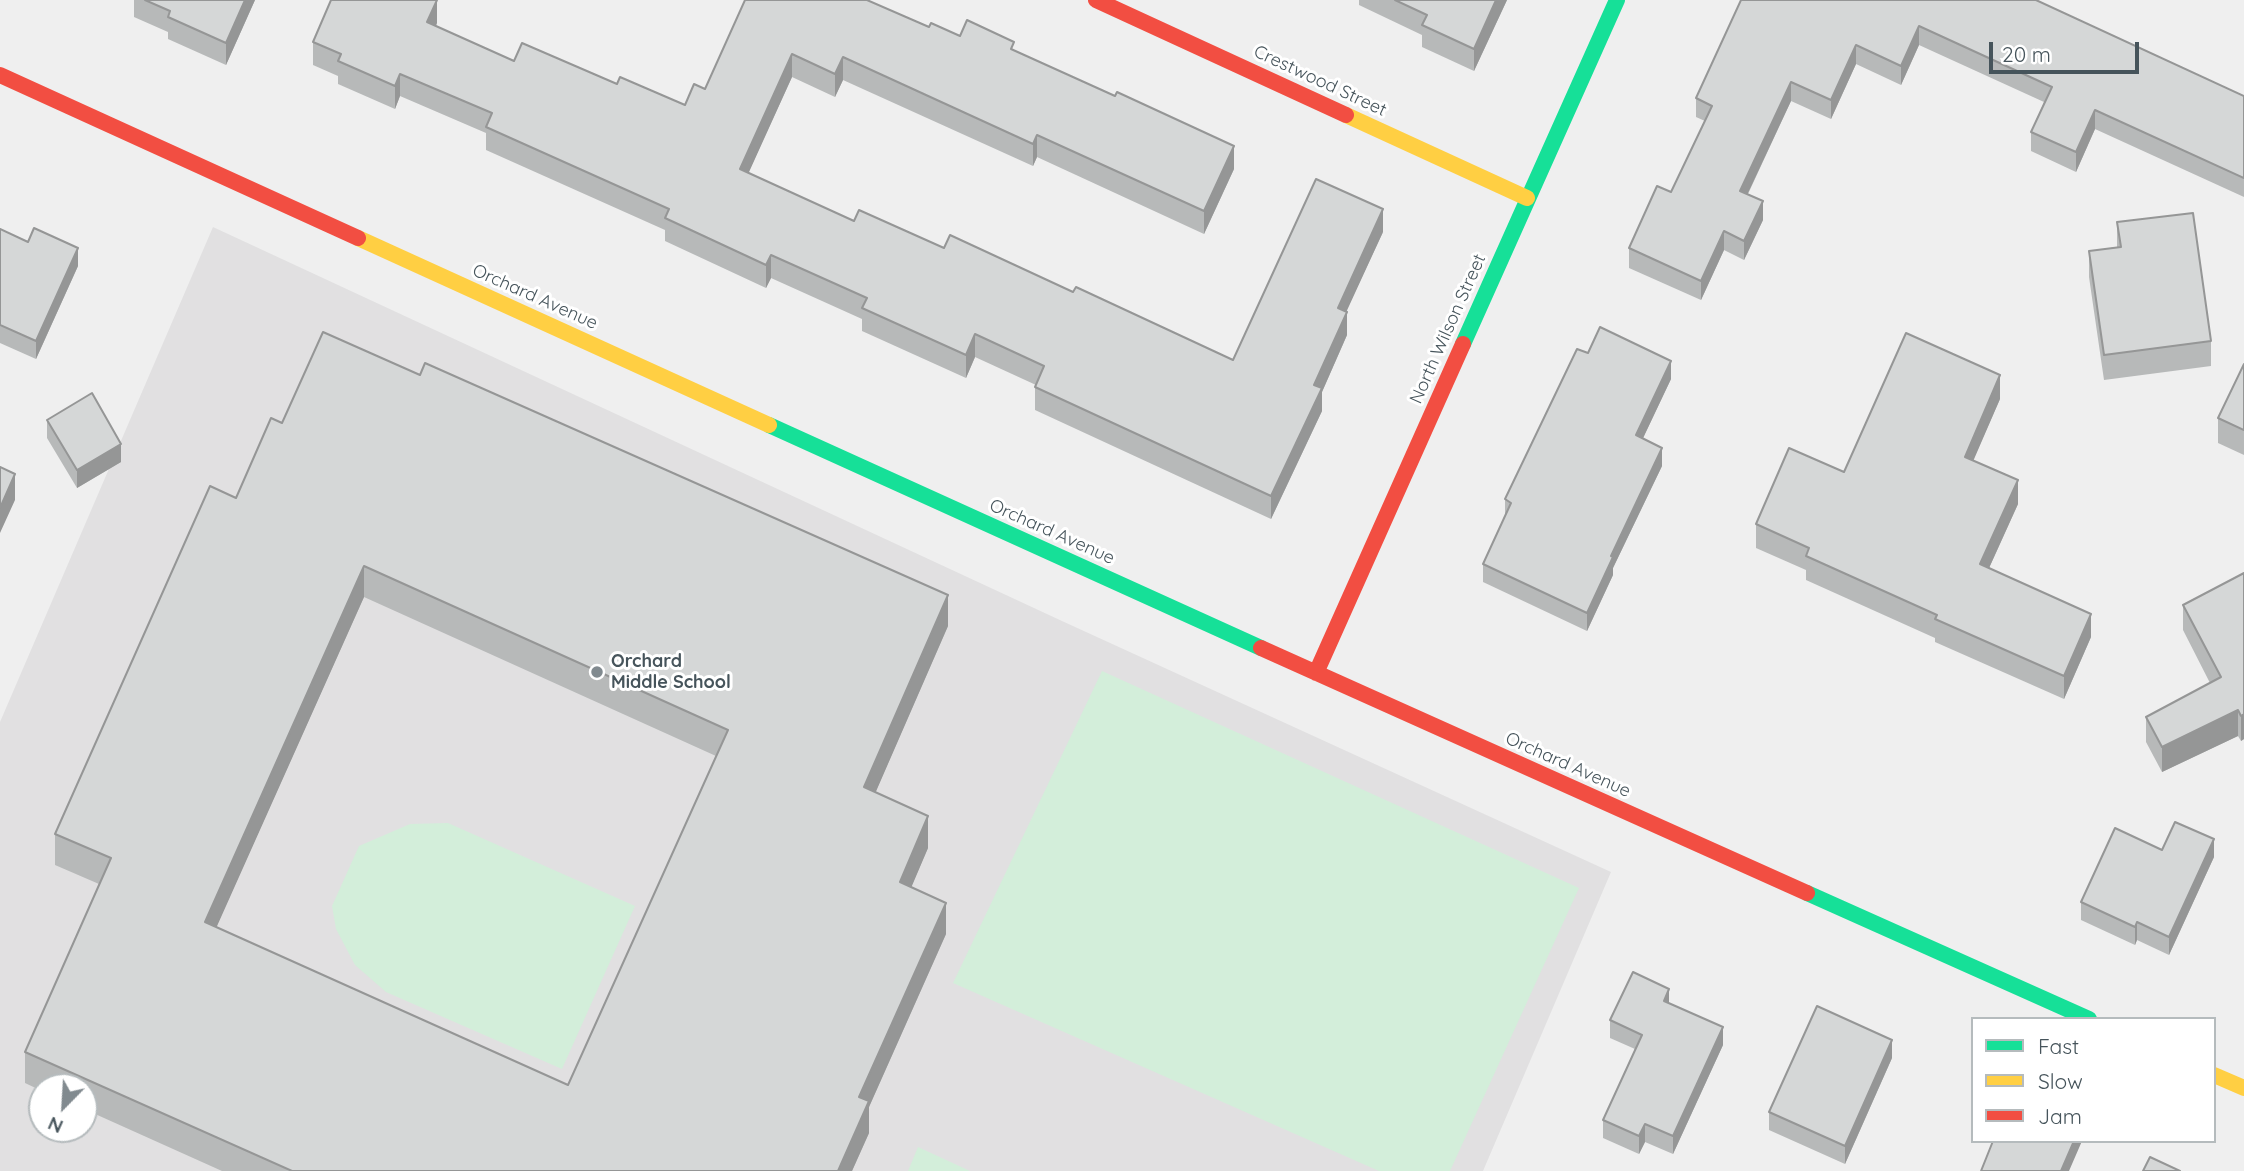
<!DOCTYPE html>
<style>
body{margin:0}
#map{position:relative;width:2244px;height:1171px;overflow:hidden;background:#efefef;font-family:Quicksand,sans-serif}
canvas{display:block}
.legend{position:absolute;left:1971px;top:1017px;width:245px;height:126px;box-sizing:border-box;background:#fff;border:2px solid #b5bbbd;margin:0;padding:9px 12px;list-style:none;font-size:21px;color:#46545b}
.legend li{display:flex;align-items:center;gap:14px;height:35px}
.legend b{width:35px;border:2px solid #b5bbbd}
.north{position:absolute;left:28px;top:1073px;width:70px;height:70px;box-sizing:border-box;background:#fff;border:2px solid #b5bbbd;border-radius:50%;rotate:204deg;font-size:19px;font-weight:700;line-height:28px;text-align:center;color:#46545b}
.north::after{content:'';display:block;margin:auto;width:24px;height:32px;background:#818a8f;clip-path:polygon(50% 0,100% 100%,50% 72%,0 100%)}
.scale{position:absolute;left:1989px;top:42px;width:150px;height:32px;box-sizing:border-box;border:4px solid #46545b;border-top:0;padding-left:9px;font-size:21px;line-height:24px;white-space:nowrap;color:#46545b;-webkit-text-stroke:5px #fff;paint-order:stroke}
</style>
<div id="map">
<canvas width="2244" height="1171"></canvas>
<ul class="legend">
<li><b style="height:9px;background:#16e098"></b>Fast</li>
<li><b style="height:9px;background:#ffcf43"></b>Slow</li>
<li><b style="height:9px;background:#f24e42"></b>Jam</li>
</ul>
<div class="north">N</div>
<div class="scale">20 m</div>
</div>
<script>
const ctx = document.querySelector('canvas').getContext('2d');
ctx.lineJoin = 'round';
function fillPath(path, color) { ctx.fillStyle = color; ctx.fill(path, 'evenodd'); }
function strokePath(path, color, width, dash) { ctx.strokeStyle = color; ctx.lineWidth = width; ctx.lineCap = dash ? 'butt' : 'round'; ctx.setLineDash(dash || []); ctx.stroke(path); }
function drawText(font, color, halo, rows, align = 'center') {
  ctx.font = font + ' Quicksand,sans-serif'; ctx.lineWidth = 6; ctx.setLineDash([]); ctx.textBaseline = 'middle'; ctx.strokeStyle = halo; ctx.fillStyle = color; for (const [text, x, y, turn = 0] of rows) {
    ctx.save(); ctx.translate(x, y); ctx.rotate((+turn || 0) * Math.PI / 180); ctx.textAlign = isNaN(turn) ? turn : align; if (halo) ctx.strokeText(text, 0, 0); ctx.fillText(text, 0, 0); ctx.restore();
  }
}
const education = new Path2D(`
 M 213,227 L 1062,621 L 1611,872 L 1483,1171 L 0,1171 L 0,722 ZM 42,1087 L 84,1087 L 84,1129 L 42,1129 Z`);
const green = new Path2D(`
 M 1102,671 L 1579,888 L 1450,1171 L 1379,1171 L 953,983 Z
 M 448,823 L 635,906 L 562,1069 L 386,992 L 355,965 L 336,929 L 332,906 L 359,846 L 410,824 Z
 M 918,1147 L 970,1171 L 908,1171 Z`);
const fast = new Path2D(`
 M 1463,344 L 1617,0
 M 769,425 L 1261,648
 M 1807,893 L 2089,1019`);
const slow = new Path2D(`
 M 1346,115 L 1527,198
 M 358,238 L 769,425
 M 2214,1075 L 2244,1088`);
const jam = new Path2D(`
 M 1096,0 L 1346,115
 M 0,75 L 358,238
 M 1261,648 L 1807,893
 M 1316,673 L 1463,344`);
const wall = new Path2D(`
 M 134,0 L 255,0 L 226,65 L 168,39 L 168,32 L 134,17 Z
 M 745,0 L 929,27 L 1014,51 L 1234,169 L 1204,234 L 1037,157 L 1033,166 L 843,80 L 835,97 L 792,77 L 748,173 L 854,221 L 944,248 L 1073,292 L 1233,360 L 1383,232 L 1346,311 L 1347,335 L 1322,392 L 1322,411 L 1271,519 L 1035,410 L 1035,387 L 1036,385 L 975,357 L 966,378 L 862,331 L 862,319 L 771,278 L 766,288 L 665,241 L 665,230 L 486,150 L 486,133 L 400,96 L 395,109 L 338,84 L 338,76 L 313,65 L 313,42 L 437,23 L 436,26 L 514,61 L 617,84 L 685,105 L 705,89 Z
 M 1359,0 L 1507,0 L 1474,71 L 1422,47 L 1422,35 L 1359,5 Z
 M 1741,0 L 2036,0 L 2244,96 L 2244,197 L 2095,129 L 2076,172 L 2031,151 L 2031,132 L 2044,102 L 1919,45 L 1901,85 L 1856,64 L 1831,119 L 1791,101 L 1748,194 L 1763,220 L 1744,260 L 1724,250 L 1701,300 L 1629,268 L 1629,248 L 1671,192 L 1705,121 L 1696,117 L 1696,98 Z
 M 2117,222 L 2211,341 L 2211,366 L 2104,380 L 2089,277 L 2089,251 L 2117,247 Z
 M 0,229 L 78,266 L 36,359 L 0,343 Z
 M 1588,353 L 1671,379 L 1643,438 L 1662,466 L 1613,568 L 1613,575 L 1587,631 L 1483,582 L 1483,564 L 1505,517 L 1505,499 Z
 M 2244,364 L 2244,455 L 2218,443 L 2218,418 Z
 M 2000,399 L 1973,460 L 2018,504 L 1989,568 L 2091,637 L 2064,699 L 1935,642 L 1935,638 L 1806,580 L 1806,570 L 1756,548 L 1756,524 L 1844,472 Z
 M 47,420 L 121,462 L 77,488 L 47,438 Z
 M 236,498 L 948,626 L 875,793 L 928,848 L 911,887 L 946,934 L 869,1107 L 869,1133 L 852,1171 L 222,1171 L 84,1109 L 84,1087 L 42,1087 L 42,1091 L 25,1083 L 25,1052 L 99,884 L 55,865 L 55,834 ZM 364,597 L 716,756 L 568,1085 L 216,927 Z
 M 2244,573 L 2244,739 L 2241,741 L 2238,736 L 2162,772 L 2146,742 L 2146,717 L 2210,683 L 2183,630 L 2183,605 Z
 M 2162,850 L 2214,857 L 2169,955 L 2137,940 L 2135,945 L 2081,920 L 2081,902 Z
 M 1669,1004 L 1723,1045 L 1673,1154 L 1645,1142 L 1639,1154 L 1603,1138 L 1603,1120 L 1635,1049 L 1610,1038 L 1610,1020 Z
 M 1892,1058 L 1845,1164 L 1769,1130 L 1769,1112 Z`);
const shadedWall = new Path2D(`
 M 245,0 L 255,0 L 226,65 L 226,43 Z
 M 437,0 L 437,23 L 427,45 L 427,22 Z
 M 1496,0 L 1507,0 L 1474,71 L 1474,49 Z
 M 1919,26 L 1919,45 L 1901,85 L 1901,66 Z
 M 1856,45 L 1856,64 L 1831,119 L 1831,100 Z
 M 792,54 L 792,77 L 740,192 L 740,169 Z
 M 843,57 L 843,80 L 835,97 L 835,74 Z
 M 400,74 L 400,96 L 395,109 L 395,86 Z
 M 1791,82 L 1791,101 L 1740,210 L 1740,191 Z
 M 2095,110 L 2095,129 L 2076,172 L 2076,152 Z
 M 1037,135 L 1037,157 L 1033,166 L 1033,144 Z
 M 1234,146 L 1234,169 L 1204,234 L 1204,211 Z
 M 1763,201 L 1763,220 L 1744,260 L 1744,241 Z
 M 1383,209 L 1383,232 L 1338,330 L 1338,308 Z
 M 1724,231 L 1724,250 L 1701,300 L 1701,281 Z
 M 78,248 L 78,266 L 36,359 L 36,341 Z
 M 771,255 L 771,278 L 766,288 L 766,265 Z
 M 1347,312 L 1347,335 L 1322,392 L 1322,411 L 1271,519 L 1271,496 L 1314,385 Z
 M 975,334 L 975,357 L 966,378 L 966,355 Z
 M 1671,361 L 1671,379 L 1636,453 L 1636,435 Z
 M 2000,375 L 2000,399 L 1965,480 L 1965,457 Z
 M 121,444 L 121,462 L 77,488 L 77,470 Z
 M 1662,448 L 1662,466 L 1613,568 L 1613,575 L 1587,631 L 1587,613 L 1611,556 Z
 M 15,474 L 15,500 L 0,533 L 0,508 Z
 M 2018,480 L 2018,504 L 1980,588 L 1980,564 Z
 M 364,566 L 364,597 L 205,953 L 205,922 Z
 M 948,595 L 948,626 L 864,819 L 864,787 Z
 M 2091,614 L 2091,637 L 2064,699 L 2064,676 Z
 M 2238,710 L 2238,736 L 2162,772 L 2162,747 Z
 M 2244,714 L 2244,739 L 2241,741 L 2241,716 Z
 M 928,816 L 928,848 L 900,914 L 900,882 Z
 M 2214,839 L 2214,857 L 2169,955 L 2169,937 Z
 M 946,903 L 946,934 L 869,1107 L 869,1133 L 852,1171 L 838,1171 L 859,1097 Z
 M 2137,922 L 2137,940 L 2135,945 L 2135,927 Z
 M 1669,989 L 1669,1007 L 1664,1001 Z
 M 1723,1027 L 1723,1045 L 1673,1154 L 1673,1136 Z
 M 1892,1040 L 1892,1058 L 1845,1164 L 1845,1146 Z
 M 1645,1124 L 1645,1142 L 1639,1154 L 1639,1136 Z
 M 2074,1141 L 2082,1141 L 2069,1171 L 2061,1171 Z`);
const building = new Path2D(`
 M 145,0 L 245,0 L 226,43 L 168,17 L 170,11 Z
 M 331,0 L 437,0 L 427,22 L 514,61 L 522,43 L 617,84 L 620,77 L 685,105 L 694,84 L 705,89 L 745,0 L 867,0 L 929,27 L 931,23 L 960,36 L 967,20 L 1014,42 L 1011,49 L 1115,96 L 1117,92 L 1234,146 L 1204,211 L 1037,135 L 1033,144 L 843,57 L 835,74 L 792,54 L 740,169 L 854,221 L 859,210 L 944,248 L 950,235 L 1073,292 L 1076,287 L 1233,360 L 1316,179 L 1383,209 L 1338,308 L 1347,312 L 1314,385 L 1322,388 L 1271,496 L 1035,387 L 1044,366 L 975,334 L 966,355 L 862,308 L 867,298 L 771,255 L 766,265 L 665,218 L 669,209 L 486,127 L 492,113 L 400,74 L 395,86 L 338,61 L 341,54 L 313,42 Z
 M 1395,0 L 1496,0 L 1474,49 L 1422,25 L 1427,15 Z
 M 1741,0 L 2036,0 L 2244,96 L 2244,178 L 2095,110 L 2076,152 L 2031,132 L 2052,87 L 1919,26 L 1901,66 L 1856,45 L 1831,100 L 1791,82 L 1740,191 L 1763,201 L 1744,241 L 1724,231 L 1701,281 L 1629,248 L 1657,186 L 1671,192 L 1712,106 L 1696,98 Z
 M 2193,213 L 2211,341 L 2104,355 L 2089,251 L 2121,247 L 2117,222 Z
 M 34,228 L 78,248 L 36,341 L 0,325 L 0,229 L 28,242 Z
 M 1600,327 L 1671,361 L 1636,435 L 1662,448 L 1611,556 L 1613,557 L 1587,613 L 1483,564 L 1511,503 L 1505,499 L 1577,349 L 1588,353 Z
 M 323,332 L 420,375 L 425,363 L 948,595 L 864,787 L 928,816 L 900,882 L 946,903 L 859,1097 L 869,1101 L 838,1171 L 292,1171 L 25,1052 L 111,858 L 55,834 L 210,486 L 236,498 L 271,418 L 282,423 ZM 364,566 L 728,730 L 568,1085 L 205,922 Z
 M 1906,333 L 2000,375 L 1965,457 L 2018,480 L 1980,564 L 2091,614 L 2064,676 L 1935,619 L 1937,615 L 1806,556 L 1809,548 L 1756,524 L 1789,448 L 1844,472 Z
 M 2244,364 L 2244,430 L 2218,418 Z
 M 92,393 L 121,444 L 77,470 L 47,420 Z
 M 0,467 L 15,474 L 0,508 Z
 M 2244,573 L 2244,714 L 2241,716 L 2238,710 L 2162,747 L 2146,717 L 2221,677 L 2183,605 Z
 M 2175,822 L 2214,839 L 2169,937 L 2137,922 L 2135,927 L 2081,902 L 2115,828 L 2162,850 Z
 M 1633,972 L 1669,989 L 1664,1001 L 1723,1027 L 1673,1136 L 1645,1124 L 1639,1136 L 1603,1120 L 1642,1035 L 1610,1020 Z
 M 1817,1006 L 1892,1040 L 1845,1146 L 1769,1112 Z
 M 1993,1141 L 2074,1141 L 2061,1171 L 1981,1171 Z
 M 2150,1157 L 2180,1171 L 2143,1171 Z`);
const markers = [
 [597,672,7,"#818a8f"]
];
const streetNames = [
 ["Crestwood Street",1320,81,25],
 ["Orchard Avenue",535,297,24],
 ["North Wilson Street",1448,329,-66],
 ["Orchard Avenue",1052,532,24],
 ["Orchard Avenue",1568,765,24]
];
const poiNames = [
 ["Orchard",611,662],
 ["Middle School",611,683]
];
fillPath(education, '#e1e0e1');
fillPath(green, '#d3eeda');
strokePath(fast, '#16e098', 16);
strokePath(slow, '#ffcf43', 16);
strokePath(jam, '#f24e42', 16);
fillPath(wall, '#b7b9b9');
fillPath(shadedWall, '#959696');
fillPath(building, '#d5d7d7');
strokePath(building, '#959696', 2);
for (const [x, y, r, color] of markers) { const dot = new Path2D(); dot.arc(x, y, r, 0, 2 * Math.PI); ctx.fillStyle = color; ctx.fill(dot); strokePath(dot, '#fff', 2.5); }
drawText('18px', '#46545b', '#fff', streetNames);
drawText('bold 18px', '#46545b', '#fff', poiNames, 'left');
</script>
